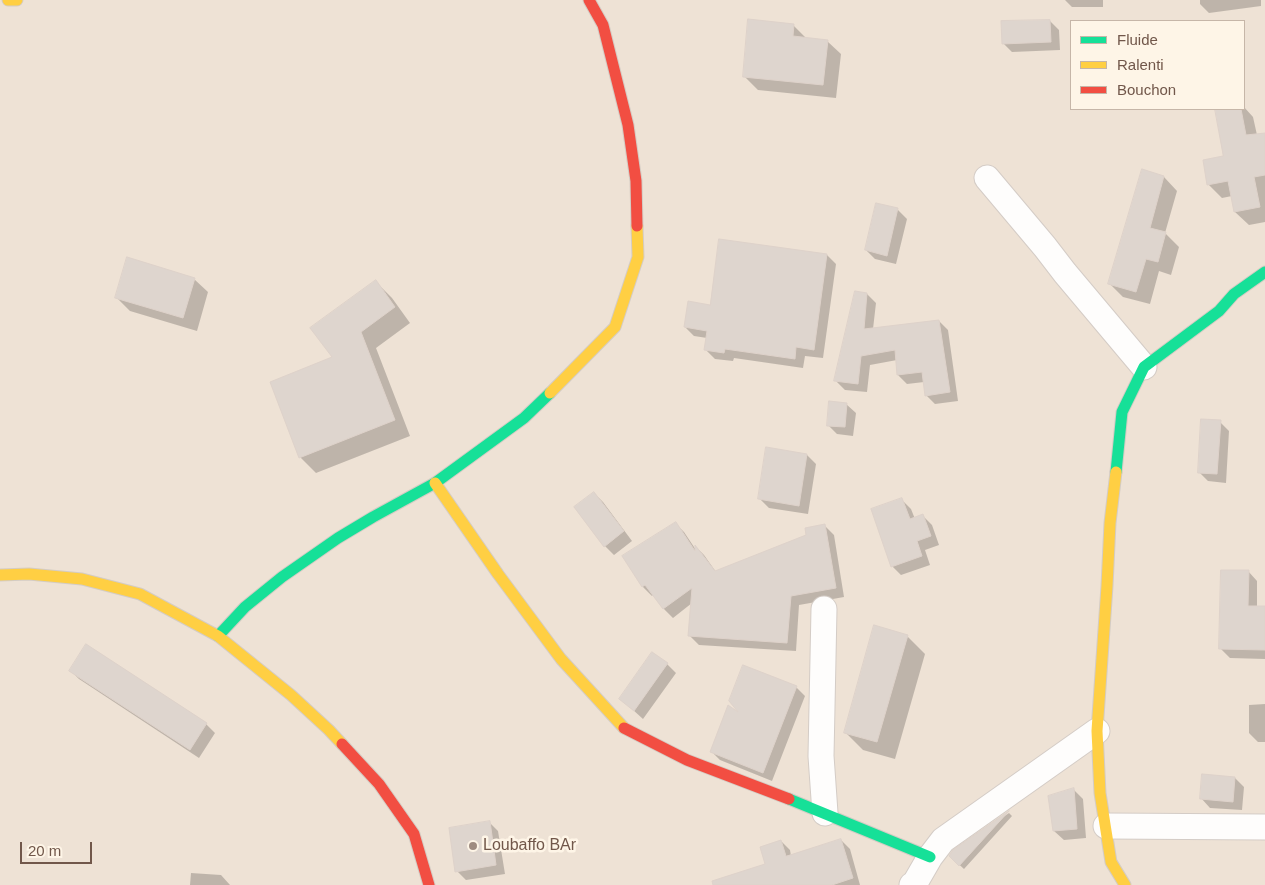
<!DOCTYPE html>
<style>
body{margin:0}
#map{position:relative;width:1265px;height:885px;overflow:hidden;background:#f5efe8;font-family:Arial,sans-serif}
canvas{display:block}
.legend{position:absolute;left:1070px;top:20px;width:175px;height:90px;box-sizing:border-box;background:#fef5e7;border:1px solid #c6b6a8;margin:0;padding:6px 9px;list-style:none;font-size:15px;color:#71574a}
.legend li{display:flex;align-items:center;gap:10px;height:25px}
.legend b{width:25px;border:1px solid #c6b6a8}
.scale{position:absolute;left:20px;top:842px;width:72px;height:22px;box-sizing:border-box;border:2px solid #71574a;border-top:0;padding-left:6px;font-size:15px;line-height:18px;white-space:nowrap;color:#71574a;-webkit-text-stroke:4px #fef5e7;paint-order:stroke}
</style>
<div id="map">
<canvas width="1265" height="885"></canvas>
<ul class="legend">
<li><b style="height:6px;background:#16e098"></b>Fluide</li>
<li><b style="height:6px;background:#ffcf43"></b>Ralenti</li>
<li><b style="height:6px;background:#f24e42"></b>Bouchon</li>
</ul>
<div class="scale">20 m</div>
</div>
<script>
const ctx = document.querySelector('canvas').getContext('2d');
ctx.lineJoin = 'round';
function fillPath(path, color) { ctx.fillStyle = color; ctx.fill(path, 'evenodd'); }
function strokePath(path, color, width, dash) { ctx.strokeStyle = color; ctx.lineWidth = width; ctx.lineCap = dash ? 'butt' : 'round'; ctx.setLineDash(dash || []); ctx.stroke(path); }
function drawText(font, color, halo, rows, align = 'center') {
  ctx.font = font + ' Arial,sans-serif'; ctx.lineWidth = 5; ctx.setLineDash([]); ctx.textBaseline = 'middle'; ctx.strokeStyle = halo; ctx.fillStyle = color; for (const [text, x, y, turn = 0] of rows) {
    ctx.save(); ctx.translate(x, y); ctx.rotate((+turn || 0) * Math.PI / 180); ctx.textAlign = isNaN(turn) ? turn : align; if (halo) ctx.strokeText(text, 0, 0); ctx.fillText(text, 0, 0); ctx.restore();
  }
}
const residential = new Path2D(`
 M 0,0 L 1265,0 L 1265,885 L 0,885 ZM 1071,21 L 1244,21 L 1244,109 L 1071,109 Z`);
const shadow = new Path2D(`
 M 1065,0 L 1103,0 L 1103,7 L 1072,7 Z
 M 1200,0 L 1261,0 L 1261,6 L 1209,13 L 1200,4 Z
 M 1050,21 L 1059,30 L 1060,50 L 1012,52 L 1003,43 Z
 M 793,25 L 807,39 L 827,41 L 841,54 L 836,98 L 758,90 L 744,76 Z
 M 1244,107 L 1253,117 L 1257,135 L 1265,134 L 1265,222 L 1249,225 L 1235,212 L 1232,196 L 1222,198 L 1208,184 L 1225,157 L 1216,109 L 1244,109 Z
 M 1142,171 L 1164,177 L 1177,191 L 1165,233 L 1179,247 L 1171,275 L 1159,271 L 1150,304 L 1123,297 L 1110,284 Z
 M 876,205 L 898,210 L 907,219 L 896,264 L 875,259 L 866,250 Z
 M 827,255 L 836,264 L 823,358 L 805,356 L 803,368 L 734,358 L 733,361 L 715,359 L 706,350 L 707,338 L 694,336 L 685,327 L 711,306 Z
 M 194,279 L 208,292 L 197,331 L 130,311 L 116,297 Z
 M 376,282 L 392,298 L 410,323 L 376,348 L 410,436 L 316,473 L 300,457 L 333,358 Z
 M 867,294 L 876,303 L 873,329 L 939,321 L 948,330 L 958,401 L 935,404 L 926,395 L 924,382 L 907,384 L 898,375 L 897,360 L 870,365 L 867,392 L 845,390 L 836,381 Z
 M 846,404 L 856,413 L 853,436 L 837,434 L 828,425 Z
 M 1220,422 L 1229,431 L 1226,483 L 1208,481 L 1199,472 Z
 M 807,455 L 816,464 L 808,514 L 769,508 L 760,499 Z
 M 594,493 L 603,502 L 632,541 L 614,555 L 605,546 Z
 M 902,500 L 911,509 L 915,519 L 923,516 L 932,525 L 939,545 L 925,550 L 930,565 L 901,575 L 892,566 Z
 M 675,523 L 684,532 L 696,550 L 696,547 L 704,555 L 716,572 L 808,535 L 825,526 L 834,535 L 844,597 L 799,605 L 796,651 L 699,645 L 690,636 L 692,603 L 673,618 L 664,609 L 653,595 L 652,596 L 643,587 L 624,557 Z
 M 1248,571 L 1257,581 L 1257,607 L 1265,607 L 1265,659 L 1230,658 L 1221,649 Z
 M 907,636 L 925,654 L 895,759 L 863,750 L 845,732 Z
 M 667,664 L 676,673 L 643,719 L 621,699 Z
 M 70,670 L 206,724 L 215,733 L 199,758 L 79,679 Z
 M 796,687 L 805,696 L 772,781 L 720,760 L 711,751 L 742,716 Z
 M 1265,704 L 1265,742 L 1258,742 L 1249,733 L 1249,705 Z
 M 1235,778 L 1244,787 L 1242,810 L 1210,808 L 1201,798 Z
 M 1074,790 L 1083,799 L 1086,838 L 1064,840 L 1054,831 Z
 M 1009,813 L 1012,816 L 964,869 L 950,856 L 954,851 Z
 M 489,822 L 498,831 L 505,874 L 466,880 L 457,871 Z
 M 841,840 L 850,849 L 860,885 L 738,885 L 766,865 L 781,841 L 790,850 L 791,856 Z
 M 191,873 L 221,875 L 230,885 L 190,885 Z`);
const building = new Path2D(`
 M 748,19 L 794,24 L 793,36 L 828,40 L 823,85 L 743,77 Z
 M 1050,20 L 1051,42 L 1002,44 L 1001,21 Z
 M 1215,109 L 1241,109 L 1246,135 L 1265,133 L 1265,175 L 1254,177 L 1260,207 L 1234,212 L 1228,181 L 1207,185 L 1203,160 L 1223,156 Z
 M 1142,169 L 1164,176 L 1150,228 L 1166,232 L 1158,262 L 1146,259 L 1136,292 L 1108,284 Z
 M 876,203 L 898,208 L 887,256 L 865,250 Z
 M 719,239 L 827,254 L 814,350 L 796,347 L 795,359 L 725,349 L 724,353 L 704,350 L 707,331 L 684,327 L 688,301 L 710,305 Z
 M 127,257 L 195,278 L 183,318 L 115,298 Z
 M 376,280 L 395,307 L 361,332 L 395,420 L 299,458 L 270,382 L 332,357 L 310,328 Z
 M 855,291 L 867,293 L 864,329 L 939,320 L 950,392 L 925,396 L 922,372 L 897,375 L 895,350 L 861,356 L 858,384 L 834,381 Z
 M 829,401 L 847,403 L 845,427 L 827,426 Z
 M 1201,419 L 1221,420 L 1217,474 L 1198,473 Z
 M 766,447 L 807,454 L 799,506 L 758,499 Z
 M 594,492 L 624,531 L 604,547 L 574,507 Z
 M 902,498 L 910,519 L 923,514 L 931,536 L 917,541 L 922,556 L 891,567 L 871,509 Z
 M 676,522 L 695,551 L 695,545 L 715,571 L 806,535 L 805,528 L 825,524 L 836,588 L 791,596 L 787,643 L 688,636 L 692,588 L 663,609 L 645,585 L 642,587 L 622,556 Z
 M 1221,570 L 1249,570 L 1248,606 L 1265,606 L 1265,650 L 1219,649 Z
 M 874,625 L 908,635 L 877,742 L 844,733 Z
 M 86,644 L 207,723 L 190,750 L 69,671 Z
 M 652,652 L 668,663 L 634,711 L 619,699 Z
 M 743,665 L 797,686 L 763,773 L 710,752 L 728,705 L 738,712 L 729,701 Z
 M 1202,774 L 1235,777 L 1233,802 L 1200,799 Z
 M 1074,788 L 1077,829 L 1053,831 L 1048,796 Z
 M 1009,811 L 959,866 L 949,856 L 953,850 Z
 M 490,821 L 496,865 L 455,872 L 449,828 Z
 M 841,839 L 853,878 L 832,885 L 713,885 L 712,881 L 765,864 L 760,847 L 781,840 L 786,856 Z`);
const street = new Path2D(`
 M 987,178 L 1045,247 L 1065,273 L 1144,367
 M 824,609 L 821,756 L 825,813
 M 1106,826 L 1265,827
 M 912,885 L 915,883 L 930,857 L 943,840 L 1097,731`);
const fast = new Path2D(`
 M 1116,472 L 1122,412 L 1144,367 L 1219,311 L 1234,294 L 1265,272
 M 218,636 L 245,607 L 282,577 L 338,538 L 373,517 L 435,483 L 524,418 L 550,393
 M 789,799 L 930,857`);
const slow = new Path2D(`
 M 8,0 L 17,0
 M 550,393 L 615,327 L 638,257 L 637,226
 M 1116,472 L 1110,523 L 1107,586 L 1097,731 L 1100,793 L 1111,862 L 1125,885
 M 435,483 L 498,574 L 561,659 L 624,728
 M 0,575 L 29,574 L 82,579 L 140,594 L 218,636 L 291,695 L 329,730 L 342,744`);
const jam = new Path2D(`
 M 589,0 L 603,25 L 628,125 L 636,181 L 637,226
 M 624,728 L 687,760 L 789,799
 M 342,744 L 379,784 L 414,834 L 429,885`);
const markers = [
 [473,846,5,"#9f8c81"]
];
const poiNames = [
 ["Loubaffo BAr",483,846]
];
fillPath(residential, '#eee2d5');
fillPath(shadow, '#0003');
fillPath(building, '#ded5ce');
strokePath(building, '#ded2ca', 1);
strokePath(street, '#d4ccc6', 27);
strokePath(fast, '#d4ccc4', 13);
strokePath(slow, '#d4ccc4', 13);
strokePath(jam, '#d4ccc4', 13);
strokePath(street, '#fefdfc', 25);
strokePath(fast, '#16e098', 11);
strokePath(slow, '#ffcf43', 11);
strokePath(jam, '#f24e42', 11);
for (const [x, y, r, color] of markers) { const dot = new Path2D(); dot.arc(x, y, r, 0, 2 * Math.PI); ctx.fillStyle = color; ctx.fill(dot); strokePath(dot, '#fef5e7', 2); }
drawText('16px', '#71574a', '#fef5e7', poiNames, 'left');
</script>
